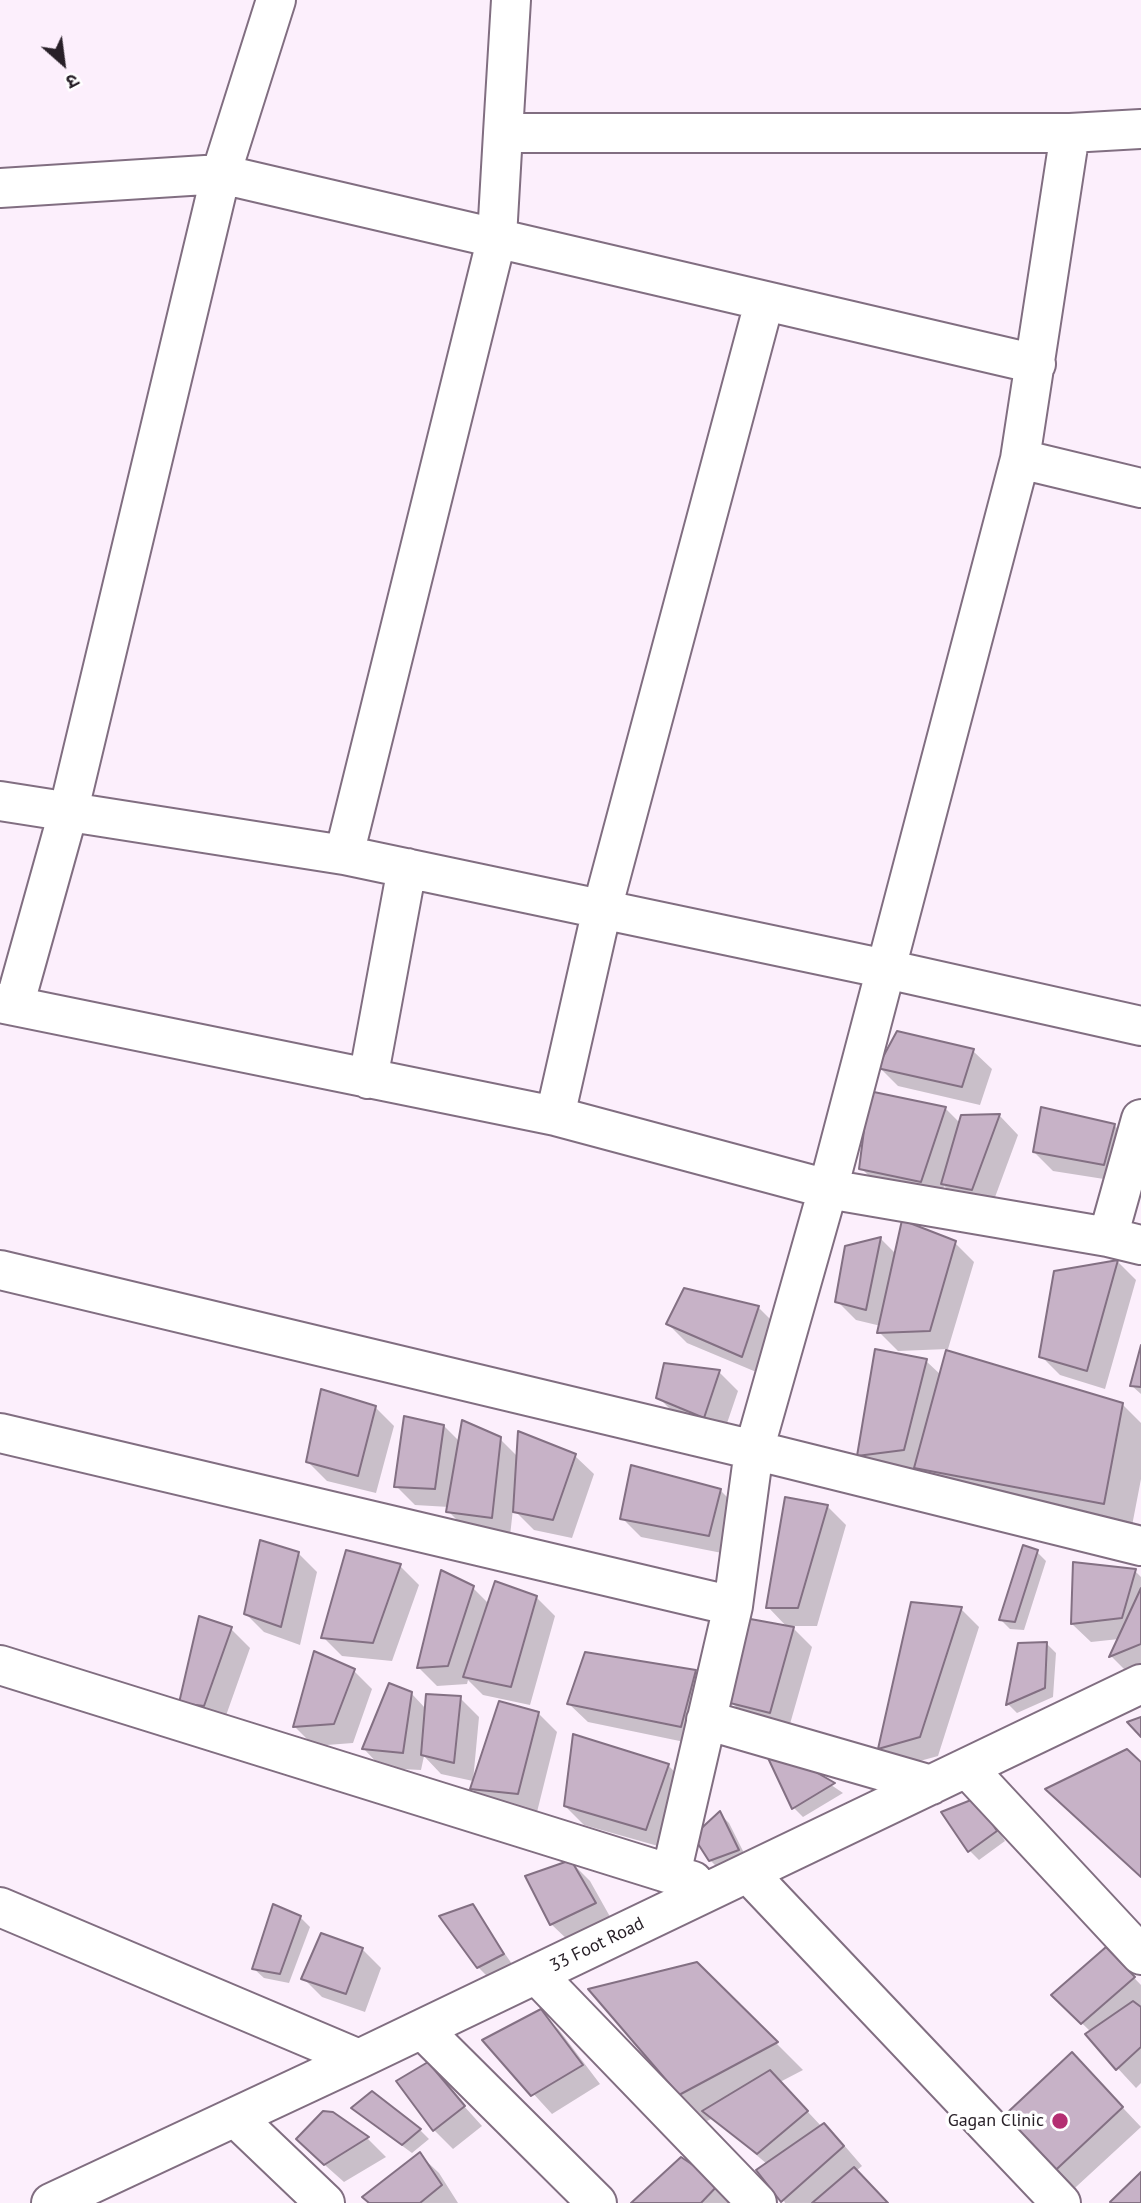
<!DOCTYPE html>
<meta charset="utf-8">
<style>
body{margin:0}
#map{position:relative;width:1141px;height:2203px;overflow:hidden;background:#fceffc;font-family:"PT Sans","Noto Sans Devanagari",sans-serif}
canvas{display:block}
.north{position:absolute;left:28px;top:28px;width:70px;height:70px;-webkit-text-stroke:5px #fff;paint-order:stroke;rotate:152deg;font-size:19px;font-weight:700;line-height:28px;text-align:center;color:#282028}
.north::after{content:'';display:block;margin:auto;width:24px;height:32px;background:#282028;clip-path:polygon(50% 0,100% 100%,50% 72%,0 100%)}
</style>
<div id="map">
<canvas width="1141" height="2203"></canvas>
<div class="north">उ</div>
</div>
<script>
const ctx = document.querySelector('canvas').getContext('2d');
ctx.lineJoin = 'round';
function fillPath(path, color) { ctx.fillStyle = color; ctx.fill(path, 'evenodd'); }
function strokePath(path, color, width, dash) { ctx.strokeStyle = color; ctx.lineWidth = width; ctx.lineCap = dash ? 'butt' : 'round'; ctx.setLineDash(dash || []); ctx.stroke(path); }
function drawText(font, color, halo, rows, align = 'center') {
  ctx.font = font + ' "PT Sans",sans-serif'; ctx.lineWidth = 7; ctx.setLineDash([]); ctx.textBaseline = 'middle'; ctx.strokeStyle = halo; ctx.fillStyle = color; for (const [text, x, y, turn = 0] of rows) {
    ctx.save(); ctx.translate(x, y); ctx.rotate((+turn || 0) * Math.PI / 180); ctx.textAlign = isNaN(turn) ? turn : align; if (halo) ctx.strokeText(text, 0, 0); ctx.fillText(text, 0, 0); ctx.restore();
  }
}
const shadow = new Path2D(`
 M 973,1051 L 992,1069 L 980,1105 L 898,1086 L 880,1068 Z
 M 945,1108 L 960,1123 L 962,1117 L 1000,1116 L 1018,1135 L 991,1208 L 961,1202 L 944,1186 L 940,1199 L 880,1187 L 861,1168 Z
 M 1042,1110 L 1115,1126 L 1133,1145 L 1123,1182 L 1053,1171 L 1034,1152 Z
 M 881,1239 L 896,1254 L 955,1243 L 974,1262 L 948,1349 L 898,1351 L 879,1332 L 881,1326 L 856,1320 L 837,1301 L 846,1247 Z
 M 1118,1262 L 1136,1280 L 1105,1389 L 1060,1375 L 1041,1356 L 1056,1272 Z
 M 758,1307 L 777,1326 L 761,1374 L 687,1343 L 668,1324 Z
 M 1141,1352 L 1141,1394 L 1132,1386 Z
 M 926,1361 L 941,1375 L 1122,1404 L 1141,1423 L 1141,1479 L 1131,1531 L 943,1495 L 917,1469 L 877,1474 L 859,1455 Z
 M 719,1372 L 738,1391 L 723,1435 L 677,1416 L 658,1397 Z
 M 375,1407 L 394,1426 L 376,1493 L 327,1481 L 308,1462 Z
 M 444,1426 L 460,1442 L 500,1439 L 518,1457 L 575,1456 L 594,1474 L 572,1538 L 534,1530 L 513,1509 L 510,1536 L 467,1530 L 448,1511 L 449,1507 L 415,1505 L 396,1486 Z
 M 720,1490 L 739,1509 L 727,1554 L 641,1537 L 622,1518 Z
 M 827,1506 L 846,1525 L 817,1626 L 791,1626 L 812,1647 L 788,1731 L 751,1722 L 732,1703 L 788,1628 L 768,1607 Z
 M 1037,1552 L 1046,1561 L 1024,1630 L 1010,1629 L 1001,1620 Z
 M 298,1553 L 317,1572 L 300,1645 L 264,1632 L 245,1613 Z
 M 400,1566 L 419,1585 L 392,1661 L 342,1656 L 323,1637 Z
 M 1135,1571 L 1141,1577 L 1141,1670 L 1129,1674 L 1111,1656 L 1119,1639 L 1091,1642 L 1072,1624 Z
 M 473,1588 L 489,1604 L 536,1597 L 555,1616 L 530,1705 L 483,1695 L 468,1680 L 467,1684 L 437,1686 L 419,1668 Z
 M 961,1609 L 979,1627 L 938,1756 L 898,1767 L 880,1748 Z
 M 231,1629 L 250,1648 L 223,1724 L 181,1703 Z
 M 1046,1643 L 1056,1653 L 1053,1697 L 1017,1713 L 1008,1704 Z
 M 316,1654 L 354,1671 L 372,1689 L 353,1743 L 314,1746 L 295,1727 Z
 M 586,1654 L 696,1672 L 714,1691 L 699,1745 L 588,1722 L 569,1704 Z
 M 411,1693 L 426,1709 L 460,1698 L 479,1717 L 473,1781 L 441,1774 L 424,1756 L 421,1770 L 382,1768 L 364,1749 Z
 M 538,1713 L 557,1732 L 537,1812 L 491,1807 L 472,1789 Z
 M 668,1765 L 686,1784 L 665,1848 L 584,1825 L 565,1806 Z
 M 806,1768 L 843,1793 L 803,1817 L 794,1808 Z
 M 985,1809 L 1005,1841 L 979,1860 L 970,1851 Z
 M 720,1814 L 729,1823 L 747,1859 L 719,1869 L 710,1860 Z
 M 571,1862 L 590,1881 L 613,1922 L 570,1942 L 551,1924 Z
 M 472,1906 L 512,1964 L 487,1976 L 478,1967 Z
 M 300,1917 L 310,1927 L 289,1983 L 264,1978 L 254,1969 Z
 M 362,1949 L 381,1968 L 365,2012 L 322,1997 L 304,1979 Z
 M 1106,1949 L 1141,1985 L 1141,2083 L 1136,2088 L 1087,2035 L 1091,2032 L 1053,1995 Z
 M 697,1964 L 803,2070 L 780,2082 L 822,2127 L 824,2125 L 843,2144 L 862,2166 L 856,2171 L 887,2203 L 785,2203 L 767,2164 L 713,2118 L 707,2121 L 680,2094 Z
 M 540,2011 L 559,2030 L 600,2084 L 552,2114 L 485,2041 Z
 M 427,2065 L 482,2126 L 453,2149 L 434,2130 Z
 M 1090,2073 L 1141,2127 L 1064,2198 L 1045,2180 Z
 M 372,2093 L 420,2130 L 429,2139 L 412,2153 L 363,2117 L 354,2108 Z
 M 332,2114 L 368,2139 L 386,2157 L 344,2182 L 317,2158 Z
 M 420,2155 L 439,2173 L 458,2203 L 371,2203 Z
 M 682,2159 L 738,2203 L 634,2203 Z`);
const building = new Path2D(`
 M 897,1031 L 974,1049 L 962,1087 L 877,1068 Z
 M 869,1091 L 946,1107 L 921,1182 L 859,1169 Z
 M 1041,1107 L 1115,1124 L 1104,1165 L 1033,1152 Z
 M 1000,1114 L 972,1190 L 941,1184 L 961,1115 Z
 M 902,1220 L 956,1241 L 930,1331 L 877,1333 Z
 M 881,1237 L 866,1310 L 835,1302 L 845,1246 Z
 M 1118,1260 L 1087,1371 L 1039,1357 L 1054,1271 Z
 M 684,1288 L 759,1306 L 742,1357 L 666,1324 Z
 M 1141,1345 L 1141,1387 L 1130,1386 Z
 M 875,1349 L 927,1359 L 904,1450 L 857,1456 Z
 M 946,1350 L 1123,1403 L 1104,1504 L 914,1468 Z
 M 664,1363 L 720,1370 L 704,1418 L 656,1398 Z
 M 321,1389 L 376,1406 L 358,1476 L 306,1462 Z
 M 404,1416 L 444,1425 L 435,1489 L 394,1487 Z
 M 462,1420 L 501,1437 L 492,1518 L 446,1512 Z
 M 518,1431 L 576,1454 L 553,1520 L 513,1512 Z
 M 631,1465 L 721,1489 L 709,1536 L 620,1519 Z
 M 785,1497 L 828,1505 L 798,1608 L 766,1608 Z
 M 260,1540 L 299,1552 L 281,1627 L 244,1614 Z
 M 1023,1545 L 1038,1550 L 1015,1622 L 999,1620 Z
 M 346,1550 L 401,1564 L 373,1643 L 321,1638 Z
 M 1073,1562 L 1136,1569 L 1122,1618 L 1071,1624 Z
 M 441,1570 L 474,1586 L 448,1666 L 417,1668 Z
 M 495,1581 L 537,1596 L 511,1687 L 463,1677 Z
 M 1141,1588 L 1141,1644 L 1109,1657 Z
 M 911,1602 L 962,1607 L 920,1737 L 878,1749 Z
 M 199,1616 L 232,1627 L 204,1706 L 179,1703 Z
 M 745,1618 L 794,1627 L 770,1713 L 730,1703 Z
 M 1047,1642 L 1045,1688 L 1006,1705 L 1018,1643 Z
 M 314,1651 L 355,1669 L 334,1724 L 293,1727 Z
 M 585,1652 L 696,1670 L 681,1727 L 567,1704 Z
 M 389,1683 L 412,1692 L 403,1753 L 362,1749 Z
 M 426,1694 L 461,1696 L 454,1763 L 421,1755 Z
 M 499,1701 L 539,1712 L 518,1794 L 470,1789 Z
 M 1141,1717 L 1141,1737 L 1127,1722 Z
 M 573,1734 L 669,1764 L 646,1830 L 564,1806 Z
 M 1127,1749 L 1141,1762 L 1141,1877 L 1045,1789 Z
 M 768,1758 L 807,1767 L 835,1783 L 792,1809 Z
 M 976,1798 L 997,1831 L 968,1852 L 941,1812 Z
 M 720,1811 L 739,1850 L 709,1861 L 693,1836 Z
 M 571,1860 L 596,1903 L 550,1925 L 525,1876 Z
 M 273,1904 L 301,1916 L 280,1974 L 252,1969 Z
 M 473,1904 L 504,1954 L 477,1968 L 439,1916 Z
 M 321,1933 L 363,1948 L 346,1994 L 301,1979 Z
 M 1106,1947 L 1135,1977 L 1081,2024 L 1051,1995 Z
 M 697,1962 L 778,2042 L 679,2095 L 588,1989 Z
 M 1133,2001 L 1141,2007 L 1141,2047 L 1116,2070 L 1085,2034 Z
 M 541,2009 L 583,2065 L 531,2096 L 482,2040 Z
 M 1072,2052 L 1123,2107 L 1044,2181 L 993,2126 Z
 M 428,2062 L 465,2106 L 433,2131 L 396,2081 Z
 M 770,2070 L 808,2111 L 757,2154 L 702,2111 Z
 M 372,2091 L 421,2129 L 402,2145 L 351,2108 Z
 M 323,2111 L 333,2112 L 369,2137 L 324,2165 L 296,2139 Z
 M 824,2123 L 844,2146 L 781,2202 L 756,2170 Z
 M 420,2152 L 442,2185 L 420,2203 L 369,2203 L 362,2197 Z
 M 681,2157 L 720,2183 L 701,2203 L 631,2203 Z
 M 854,2167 L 888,2203 L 812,2203 Z
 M 1141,2172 L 1141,2203 L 1111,2203 L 1110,2202 Z`);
const minor = new Path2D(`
 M 511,0 L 503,133 L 1070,133 L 1141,129
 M 503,133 L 497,237 L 344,855 L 886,969 L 1141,1026
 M 0,188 L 221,174 L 1036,364
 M 1020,459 L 1141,488
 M 0,801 L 344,855
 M 0,1003 L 555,1116 L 828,1189 L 1108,1237 L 1141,1119
 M 14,1006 L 68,813 L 221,174 L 276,0
 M 368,1079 L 407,868
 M 555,1116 L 602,909 L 764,303
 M 1108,1237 L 1141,1245
 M 0,1270 L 754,1450 L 1141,1546
 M 0,1433 L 733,1606
 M 0,1665 L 693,1881
 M 706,1720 L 931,1785
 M 967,1768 L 1141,1955
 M 748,1873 L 1061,2203
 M 671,1874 L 733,1606 L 754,1450 L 828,1189 L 1020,459 L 1070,133
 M 0,1907 L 359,2059
 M 536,1974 L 757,2203
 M 422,2029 L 597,2203
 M 235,2117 L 325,2203
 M 51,2203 L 359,2059 L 1141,1684`);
const markers = [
 [1060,2121,9,"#b42e72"]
];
const streetNames = [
 ["33 Foot Road",597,1945,-26]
];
const poiNames = [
 ["Gagan Clinic",1044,2121]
];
fillPath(shadow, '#0003');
fillPath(building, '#c7b2c7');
strokePath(building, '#837083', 2);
strokePath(minor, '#816e81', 42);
strokePath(minor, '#fff', 38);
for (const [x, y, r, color] of markers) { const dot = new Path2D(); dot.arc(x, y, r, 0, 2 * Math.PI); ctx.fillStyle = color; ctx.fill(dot); strokePath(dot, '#fff', 2.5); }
drawText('18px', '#282028', '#fff', streetNames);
drawText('18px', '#282028', '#fff', poiNames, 'right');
</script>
